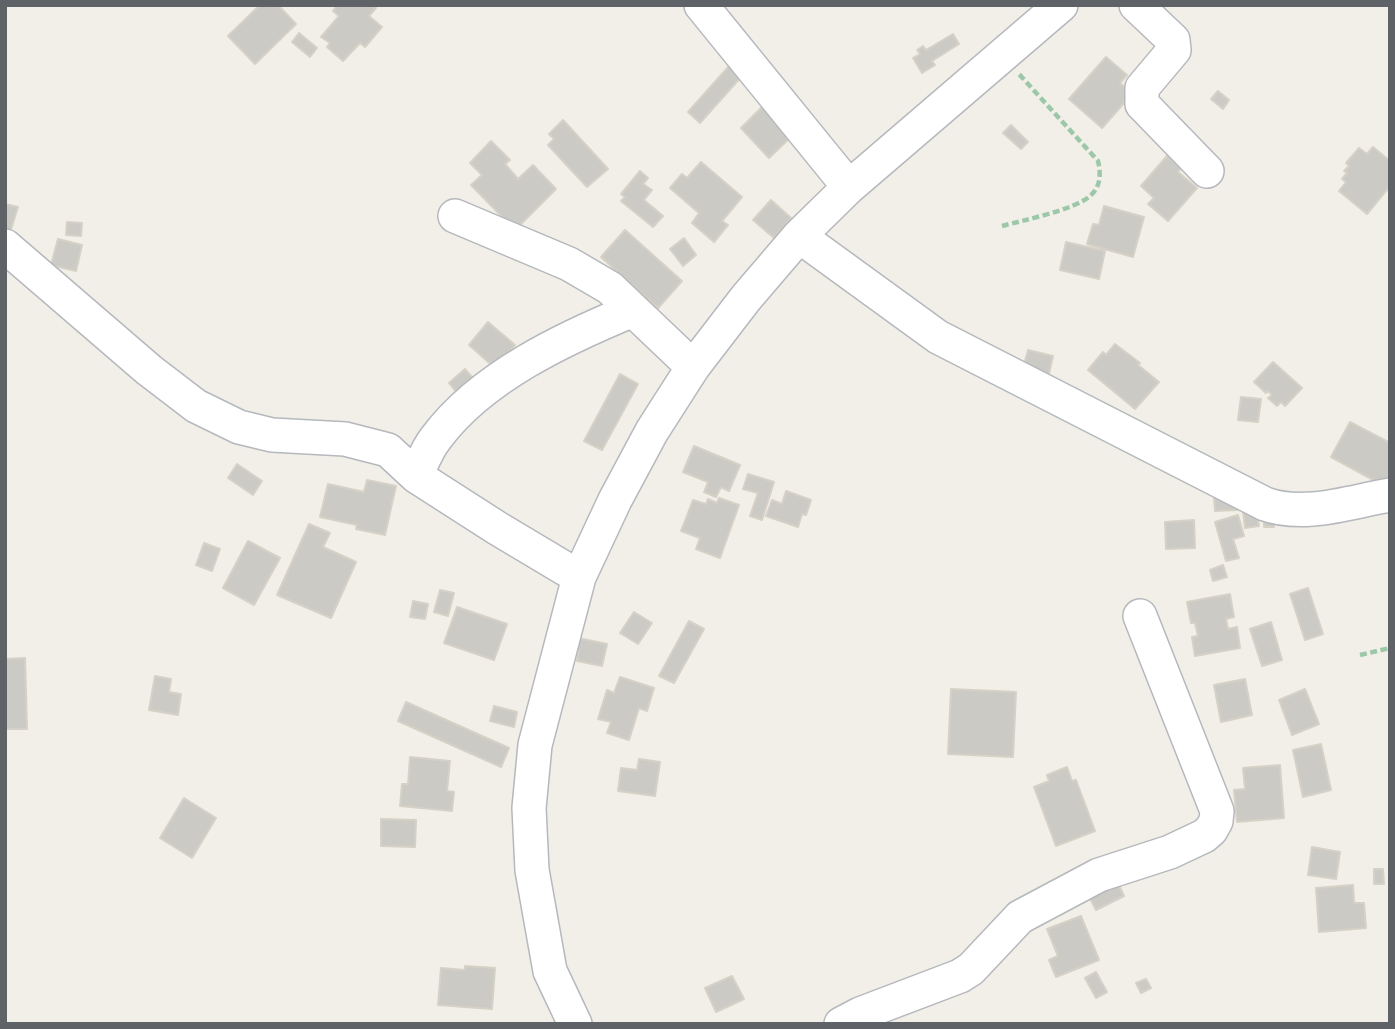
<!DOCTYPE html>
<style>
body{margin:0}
#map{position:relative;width:1395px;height:1029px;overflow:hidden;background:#f1efe8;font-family:Jost,sans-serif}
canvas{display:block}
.frame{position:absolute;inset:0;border:7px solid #5f6368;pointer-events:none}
</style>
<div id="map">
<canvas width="1395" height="1029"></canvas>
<div class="frame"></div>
</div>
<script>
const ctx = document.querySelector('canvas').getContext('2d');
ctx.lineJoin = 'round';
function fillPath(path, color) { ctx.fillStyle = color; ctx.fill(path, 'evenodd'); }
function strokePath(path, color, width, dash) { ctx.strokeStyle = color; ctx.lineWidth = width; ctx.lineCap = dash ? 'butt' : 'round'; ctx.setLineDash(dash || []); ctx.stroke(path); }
const building = new Path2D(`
 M 260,5 L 278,5 L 296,24 L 255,64 L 228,36 Z
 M 337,5 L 373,5 L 376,8 L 369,16 L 382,27 L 365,47 L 360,43 L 343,61 L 327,47 L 330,43 L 321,37 L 339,16 L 333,11 Z
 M 299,33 L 317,48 L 310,57 L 292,42 Z
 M 953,34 L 959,44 L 932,61 L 935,65 L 922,73 L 913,58 L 920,54 L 917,50 L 923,46 L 926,50 Z
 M 1106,57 L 1127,75 L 1120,83 L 1132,94 L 1102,128 L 1069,99 Z
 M 730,65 L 742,76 L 700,123 L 688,112 Z
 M 1218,91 L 1229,100 L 1223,109 L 1211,99 Z
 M 766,103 L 795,133 L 769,158 L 741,128 Z
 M 563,120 L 608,169 L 587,187 L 548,145 L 554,139 L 549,134 Z
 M 1011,125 L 1028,142 L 1021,149 L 1003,133 Z
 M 491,141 L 510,160 L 505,164 L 518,179 L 533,165 L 556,189 L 515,230 L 471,185 L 482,175 L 470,163 Z
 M 1373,147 L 1390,161 L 1390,186 L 1367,214 L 1339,191 L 1346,182 L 1342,179 L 1347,173 L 1344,171 L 1349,166 L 1346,163 L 1359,148 L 1367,154 Z
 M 1167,156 L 1181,168 L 1178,172 L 1197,188 L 1168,221 L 1148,204 L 1154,198 L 1141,186 Z
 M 701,162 L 742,197 L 722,221 L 728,225 L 714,242 L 692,223 L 699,213 L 670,188 L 682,174 L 687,178 Z
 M 640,171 L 648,178 L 643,184 L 652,190 L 644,200 L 663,216 L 653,227 L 621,201 L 625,197 L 621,194 Z
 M 771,200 L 791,218 L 774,238 L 753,220 Z
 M 5,204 L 18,207 L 7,242 L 5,242 Z
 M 1104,206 L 1144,217 L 1133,257 L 1087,244 L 1093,224 L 1099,225 Z
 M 67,222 L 82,223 L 81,236 L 66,235 Z
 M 625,230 L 682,281 L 658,308 L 601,257 Z
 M 684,238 L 696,255 L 683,266 L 670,249 Z
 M 58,239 L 82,245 L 76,271 L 51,265 Z
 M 1066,242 L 1105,251 L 1099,279 L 1060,270 Z
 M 488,322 L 515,345 L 495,368 L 469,345 Z
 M 1115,344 L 1140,363 L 1138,365 L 1159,382 L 1135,409 L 1088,370 L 1103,352 L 1106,355 Z
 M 1028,350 L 1053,356 L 1048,378 L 1022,372 Z
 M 1273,362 L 1302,388 L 1285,406 L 1281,402 L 1277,406 L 1268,398 L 1272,395 L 1268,391 L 1266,393 L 1254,382 Z
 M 465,369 L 482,389 L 465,403 L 449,383 Z
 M 620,374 L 638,384 L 602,450 L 584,441 Z
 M 1241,397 L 1261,399 L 1258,422 L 1238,420 Z
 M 1350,422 L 1390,443 L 1388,488 L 1331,457 Z
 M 694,446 L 740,465 L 729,491 L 721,487 L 716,497 L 704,492 L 708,482 L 683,472 Z
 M 237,464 L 262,481 L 253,495 L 228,478 Z
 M 748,474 L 774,482 L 762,520 L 750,516 L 758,493 L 743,489 Z
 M 367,480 L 396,486 L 385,535 L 356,529 L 357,525 L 320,517 L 328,484 L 364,492 Z
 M 786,491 L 811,500 L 806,515 L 802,514 L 798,527 L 766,516 L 772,500 L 782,504 Z
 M 1236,496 L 1237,510 L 1215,511 L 1214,498 Z
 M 719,498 L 739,505 L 720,558 L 696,549 L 700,538 L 681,531 L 693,500 L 706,504 L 708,499 L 717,503 Z
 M 1255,501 L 1259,526 L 1245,528 L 1242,503 Z
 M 1264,513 L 1274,513 L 1274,527 L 1264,527 Z
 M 1238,515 L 1244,536 L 1233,539 L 1239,558 L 1226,561 L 1215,522 Z
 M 1194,520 L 1195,548 L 1166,549 L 1165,522 Z
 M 309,524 L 330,533 L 323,547 L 356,562 L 331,618 L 277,595 Z
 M 248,541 L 280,558 L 254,605 L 223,588 Z
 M 204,543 L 220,549 L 212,571 L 196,565 Z
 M 1223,565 L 1227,577 L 1213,581 L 1210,570 Z
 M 1308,588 L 1323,634 L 1305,640 L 1290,594 Z
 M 440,590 L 454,593 L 448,616 L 434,612 Z
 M 1230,594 L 1234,617 L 1226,619 L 1228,629 L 1237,627 L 1240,648 L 1195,656 L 1192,637 L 1198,636 L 1195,623 L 1191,623 L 1187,602 Z
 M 413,601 L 428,604 L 425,619 L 410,617 Z
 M 457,607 L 507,624 L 494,660 L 444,643 Z
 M 634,612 L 652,623 L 638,644 L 620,633 Z
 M 689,621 L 704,629 L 674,683 L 659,676 Z
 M 1271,622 L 1282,660 L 1262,666 L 1250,629 Z
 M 573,637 L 607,644 L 602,666 L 577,661 L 579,650 L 571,649 Z
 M 25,658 L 27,729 L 5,729 L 5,659 Z
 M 155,676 L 171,679 L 169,692 L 181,694 L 178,715 L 149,710 Z
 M 620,677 L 654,688 L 647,711 L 639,708 L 629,740 L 607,733 L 611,722 L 598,719 L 607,690 L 614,693 Z
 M 1245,679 L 1252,715 L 1221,722 L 1214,685 Z
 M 951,689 L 1016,692 L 1013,757 L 948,754 Z
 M 1305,689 L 1319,724 L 1292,735 L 1279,700 Z
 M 406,702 L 509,748 L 501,767 L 398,721 Z
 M 494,706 L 517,712 L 514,727 L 490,721 Z
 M 1321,744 L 1331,790 L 1303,797 L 1293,750 Z
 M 410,757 L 450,761 L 447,791 L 454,792 L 452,811 L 400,806 L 402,784 L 408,784 Z
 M 639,759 L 660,762 L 655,796 L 618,791 L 621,768 L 637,770 Z
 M 1280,765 L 1284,818 L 1237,822 L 1234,790 L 1245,789 L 1243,768 Z
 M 1067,767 L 1072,781 L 1076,780 L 1095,831 L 1056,846 L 1034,787 L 1049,781 L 1047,775 Z
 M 184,798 L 216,818 L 192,858 L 160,838 Z
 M 381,819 L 416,820 L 415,847 L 381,846 Z
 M 1312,847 L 1340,852 L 1336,879 L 1308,875 Z
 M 1374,869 L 1383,869 L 1384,884 L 1374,884 Z
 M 1116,879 L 1124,896 L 1096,910 L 1087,893 Z
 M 1353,885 L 1354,903 L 1364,903 L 1366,928 L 1319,932 L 1316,888 Z
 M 1081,916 L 1099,960 L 1056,977 L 1049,960 L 1058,956 L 1047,929 Z
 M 465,966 L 495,968 L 492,1009 L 438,1005 L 441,968 L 465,970 Z
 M 1096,972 L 1107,992 L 1096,998 L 1085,978 Z
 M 732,976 L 744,999 L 716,1012 L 705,988 Z
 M 1146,979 L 1151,988 L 1141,993 L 1136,983 Z`);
const path = new Path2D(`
 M 1002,226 C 1024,220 1074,210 1090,196 C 1101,187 1101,173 1098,161 L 1019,74
 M 1360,655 L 1390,648`);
const minor = new Path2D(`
 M 701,5 L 849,187
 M 1136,5 L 1173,40 L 1174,50 L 1142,88 L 1142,104 L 1207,171
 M 455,216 L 569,264 L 610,288 L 693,367
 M 799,236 L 938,337 L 1265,504 C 1304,518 1349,502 1390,495
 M 5,246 L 149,370 L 196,406 L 239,427 L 272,435 L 345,439 L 388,450 L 416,476 L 497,528 L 579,577
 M 416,476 C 422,463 427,449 436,438 C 481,377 565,338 633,310
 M 575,1024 L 550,971 L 532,870 L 529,808 L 535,745 L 579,577 L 615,500 L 652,431 L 693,367 L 746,298 L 799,236 L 849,187 L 1061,5
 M 841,1024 L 860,1014 L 960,976 L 971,969 L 1020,917 L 1099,875 L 1170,852 L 1204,836 L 1211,830 L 1216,821 L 1217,811 L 1140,616`);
fillPath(building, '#cccac5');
strokePath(building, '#d6d1c6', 2);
strokePath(minor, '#b5b8bc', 36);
strokePath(path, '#9cc7a9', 4.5, [7, 3.5]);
strokePath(minor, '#fff', 33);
</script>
